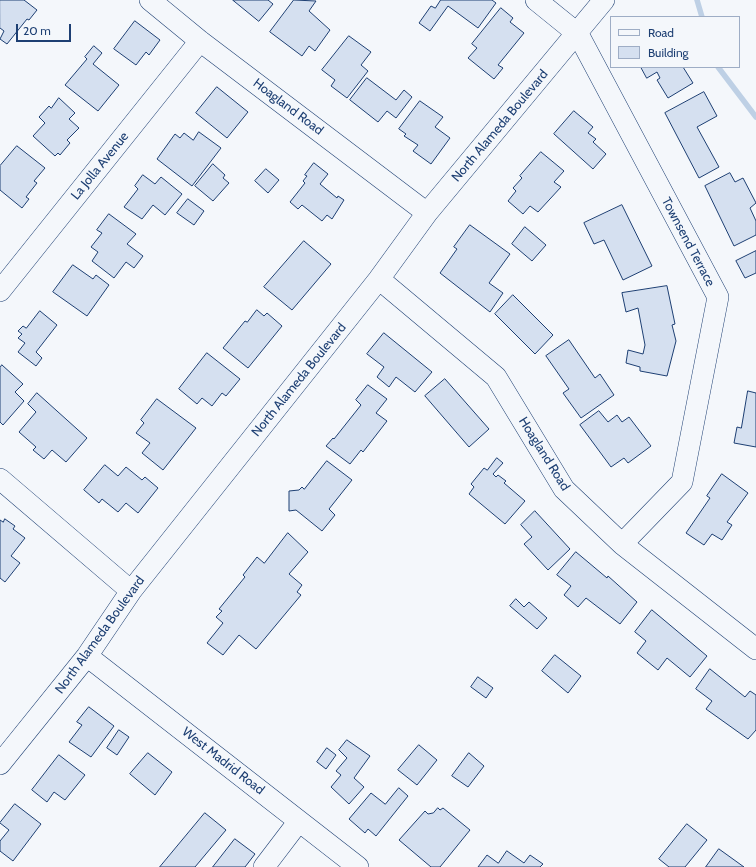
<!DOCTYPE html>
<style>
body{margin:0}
#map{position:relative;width:756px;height:867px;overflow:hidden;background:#f4f7fb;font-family:Cabin,sans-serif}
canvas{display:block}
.legend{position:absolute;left:610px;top:16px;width:130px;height:52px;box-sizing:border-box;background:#f4f7fb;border:1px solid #9eadc5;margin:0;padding:5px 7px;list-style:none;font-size:12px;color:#1d3f73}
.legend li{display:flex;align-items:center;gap:8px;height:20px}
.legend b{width:20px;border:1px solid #9eadc5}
.scale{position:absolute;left:16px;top:24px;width:55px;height:18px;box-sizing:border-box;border:2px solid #1d3f73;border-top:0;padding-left:5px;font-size:12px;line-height:14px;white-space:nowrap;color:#1d3f73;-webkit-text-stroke:3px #f4f7fb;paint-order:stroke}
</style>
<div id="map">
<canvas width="756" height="867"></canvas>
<ul class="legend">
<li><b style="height:5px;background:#f4f7fb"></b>Road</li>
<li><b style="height:11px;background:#d5e0f0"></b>Building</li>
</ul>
<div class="scale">20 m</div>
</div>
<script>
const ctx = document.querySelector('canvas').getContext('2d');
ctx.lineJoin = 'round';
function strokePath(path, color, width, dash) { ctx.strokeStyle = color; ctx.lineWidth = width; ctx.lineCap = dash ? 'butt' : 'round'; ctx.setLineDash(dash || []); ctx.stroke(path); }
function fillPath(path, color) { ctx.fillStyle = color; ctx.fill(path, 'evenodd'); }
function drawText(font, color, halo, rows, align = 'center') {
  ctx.font = font + ' Cabin,sans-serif'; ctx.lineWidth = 3; ctx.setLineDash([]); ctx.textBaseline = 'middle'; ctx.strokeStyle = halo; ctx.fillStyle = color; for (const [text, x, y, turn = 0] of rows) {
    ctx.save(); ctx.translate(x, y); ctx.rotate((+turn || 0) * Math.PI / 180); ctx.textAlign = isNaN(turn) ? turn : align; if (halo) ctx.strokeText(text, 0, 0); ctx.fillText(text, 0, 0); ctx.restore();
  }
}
const stream = new Path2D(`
 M 697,0 L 702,17
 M 718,67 L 756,117`);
const building = new Path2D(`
 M 0,0 L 24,0 L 37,10 L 29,20 L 27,19 L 7,44 L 0,39 L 4,31 L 0,28 Z
 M 233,0 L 268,0 L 273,4 L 259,21 Z
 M 294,0 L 316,1 L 309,11 L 330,30 L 315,51 L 309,46 L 302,56 L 270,32 Z
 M 441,0 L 492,0 L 496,3 L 478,28 L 448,6 L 430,31 L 419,23 L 431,6 L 435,8 Z
 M 501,8 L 513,18 L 510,22 L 524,33 L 498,65 L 503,68 L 494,79 L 468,58 L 477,48 L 472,44 Z
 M 135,21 L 160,40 L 149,55 L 146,52 L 136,65 L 114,49 Z
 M 349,36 L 371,52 L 361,65 L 368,71 L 347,98 L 331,86 L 335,80 L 322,70 Z
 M 94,46 L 102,53 L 93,64 L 119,85 L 98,111 L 65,85 L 87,59 L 85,57 Z
 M 641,67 L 683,67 L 693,83 L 668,98 L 657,80 L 660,78 L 657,72 L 647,78 Z
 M 367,78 L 396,100 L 404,90 L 412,97 L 396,118 L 387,111 L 378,122 L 350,100 Z
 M 217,87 L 248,112 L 227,138 L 196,113 Z
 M 704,92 L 717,116 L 697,127 L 719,167 L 699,178 L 665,113 Z
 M 59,98 L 75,113 L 69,119 L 79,128 L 67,140 L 70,143 L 60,155 L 58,153 L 55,156 L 33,136 L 45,123 L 39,117 L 49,106 L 51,108 Z
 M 420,101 L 443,117 L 435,127 L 450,138 L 431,164 L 413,151 L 418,145 L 404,136 L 406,134 L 399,129 Z
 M 574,111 L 593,127 L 588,133 L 596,139 L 593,142 L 606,154 L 593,169 L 554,134 Z
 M 199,132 L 221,148 L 192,186 L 157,159 L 175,134 L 180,138 L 184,133 L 193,140 Z
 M 17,146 L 45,168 L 34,181 L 37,183 L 26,197 L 29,199 L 22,208 L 0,190 L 0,166 Z
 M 541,152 L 564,171 L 554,182 L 561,187 L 538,212 L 530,206 L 523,214 L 508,201 L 516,191 L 513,188 L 522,178 L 520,176 Z
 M 314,163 L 328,174 L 320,184 L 337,198 L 338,196 L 344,200 L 332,219 L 327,215 L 322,221 L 302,205 L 298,209 L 290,202 L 305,183 L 303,181 L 307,176 L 305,175 Z
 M 213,164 L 225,175 L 223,178 L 229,183 L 213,201 L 195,186 Z
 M 266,169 L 279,180 L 268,193 L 255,181 Z
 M 730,173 L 735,182 L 743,178 L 756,203 L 750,208 L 756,221 L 756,235 L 734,246 L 705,186 Z
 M 143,175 L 155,184 L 161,177 L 182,194 L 165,215 L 153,205 L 142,219 L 124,207 L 138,189 L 135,186 Z
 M 188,199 L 204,211 L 194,225 L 177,213 Z
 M 622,205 L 652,266 L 623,280 L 604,240 L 594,244 L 584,223 Z
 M 109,214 L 136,234 L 127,244 L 143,256 L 134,268 L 126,262 L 114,278 L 92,261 L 98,252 L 91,247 L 102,233 L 97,230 Z
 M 470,225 L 510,254 L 489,283 L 503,293 L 490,312 L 440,273 L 457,249 L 454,247 Z
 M 525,227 L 546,245 L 532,261 L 512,244 Z
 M 304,241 L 331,264 L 292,310 L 264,287 Z
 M 756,251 L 756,273 L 745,278 L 736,261 Z
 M 73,265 L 93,279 L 96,275 L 109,285 L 87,316 L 53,292 Z
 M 667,286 L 675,324 L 672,325 L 676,341 L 667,376 L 640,371 L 640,367 L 626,363 L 628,350 L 643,354 L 645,345 L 638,308 L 626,312 L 622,293 Z
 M 513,295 L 553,335 L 535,354 L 495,314 Z
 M 257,310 L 264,316 L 267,313 L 282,326 L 248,368 L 223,348 L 245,321 L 247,322 Z
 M 40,311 L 57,325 L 36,352 L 42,358 L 36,366 L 18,352 L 25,343 L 18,338 L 22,334 L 18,331 L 23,326 L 26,328 Z
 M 384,333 L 432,372 L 415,392 L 396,377 L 389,387 L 377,377 L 384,367 L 367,354 Z
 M 569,340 L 595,378 L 600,374 L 614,395 L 581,418 L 563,393 L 569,389 L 546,356 Z
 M 207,353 L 240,379 L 226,396 L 222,393 L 212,406 L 202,398 L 197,404 L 179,389 Z
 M 2,365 L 23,384 L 15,392 L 24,401 L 3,425 L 0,422 L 0,368 Z
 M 445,379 L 489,429 L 469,447 L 425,396 Z
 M 368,385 L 387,399 L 376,413 L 387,421 L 363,452 L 361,450 L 350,464 L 326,446 L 333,438 L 334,439 L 361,405 L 356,400 Z
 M 748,391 L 756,393 L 756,447 L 734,443 L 737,427 L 741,428 Z
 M 37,393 L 87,438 L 66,462 L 52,450 L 44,459 L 33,450 L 36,447 L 19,432 L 36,412 L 28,404 Z
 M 157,399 L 196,428 L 163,470 L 142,453 L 150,443 L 136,433 L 144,423 L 141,420 Z
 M 599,411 L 608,422 L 617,415 L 622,422 L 629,417 L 651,446 L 628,463 L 624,458 L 611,467 L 580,425 Z
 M 497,458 L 503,463 L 493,474 L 496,477 L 498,475 L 506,481 L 504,483 L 525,501 L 505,524 L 469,494 L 474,487 L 471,484 L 484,468 L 487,470 Z
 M 327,461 L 352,480 L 329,509 L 335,515 L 322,531 L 296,510 L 289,511 L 289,491 L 299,490 L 302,487 L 304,489 Z
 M 105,465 L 118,476 L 126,467 L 142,480 L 145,477 L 158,488 L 138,513 L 126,503 L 118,512 L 102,499 L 99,503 L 84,490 Z
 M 722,474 L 748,493 L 727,522 L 732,525 L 722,540 L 712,534 L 704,545 L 686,533 L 710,498 L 707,496 Z
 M 535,511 L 570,549 L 548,570 L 524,544 L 532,537 L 521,525 Z
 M 5,519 L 15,526 L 13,529 L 25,538 L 11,556 L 20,563 L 5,582 L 0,578 L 0,520 L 3,522 Z
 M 288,533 L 308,552 L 289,574 L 302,585 L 297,592 L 301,595 L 256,649 L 239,635 L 223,655 L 207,643 L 223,623 L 216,617 L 222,611 L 219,609 L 245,577 L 243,575 L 257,557 L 264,563 Z
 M 576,552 L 607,578 L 608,576 L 637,602 L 620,624 L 586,598 L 578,607 L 564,595 L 571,586 L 557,575 Z
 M 516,599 L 524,607 L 529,602 L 547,618 L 537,629 L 510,606 Z
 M 652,610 L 707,656 L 690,677 L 667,658 L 658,670 L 637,653 L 646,641 L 635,632 Z
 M 555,655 L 581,676 L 568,693 L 542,671 Z
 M 710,669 L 745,697 L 750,691 L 756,695 L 756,730 L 748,739 L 706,709 L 712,701 L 696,689 Z
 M 478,677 L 493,688 L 486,698 L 471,687 Z
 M 89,707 L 114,726 L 91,757 L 69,742 L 82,725 L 77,722 Z
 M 119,730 L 129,737 L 117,755 L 107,748 Z
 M 347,740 L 370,756 L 354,778 L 364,787 L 349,804 L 331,787 L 341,775 L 336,771 L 347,758 L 339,750 Z
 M 419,745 L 437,760 L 417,785 L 398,770 Z
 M 327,748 L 336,755 L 326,769 L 317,762 Z
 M 148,753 L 172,772 L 155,795 L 130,774 Z
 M 469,753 L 484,766 L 468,787 L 452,776 Z
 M 59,755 L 85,775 L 65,800 L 54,792 L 47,802 L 32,790 Z
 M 399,788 L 408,796 L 376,836 L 368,829 L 365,833 L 349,819 L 371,793 L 385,804 Z
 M 15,804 L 41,824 L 13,861 L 0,851 L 0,841 L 9,830 L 0,823 Z
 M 438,808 L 440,810 L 443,808 L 470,830 L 440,867 L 431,867 L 399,840 L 425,811 L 428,814 L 433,813 Z
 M 205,813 L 226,830 L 195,867 L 160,867 Z
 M 687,824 L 707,840 L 685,867 L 669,867 L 659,859 Z
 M 235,839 L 255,854 L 245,867 L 213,867 Z
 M 719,849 L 744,867 L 706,867 Z
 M 507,851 L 524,863 L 530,855 L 543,864 L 540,867 L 478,867 L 487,855 L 498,863 Z`);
const minor = new Path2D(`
 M 150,0 L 200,41 L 427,213
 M 536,0 L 578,34 L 718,297 L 682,482 L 622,544
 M 379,279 L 496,377 L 564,489 L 622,544 L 756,649
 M 0,291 L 200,41
 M 0,479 L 131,591
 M 87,656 L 358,867
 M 0,764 L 87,656 L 131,591 L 379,279 L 427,213 L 604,0
 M 264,867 L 299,821`);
const streetNames = [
 ["Hoagland Road",288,107,37],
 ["North Alameda Boulevard",500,126,-50],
 ["La Jolla Avenue",100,166,-51],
 ["Townsend Terrace",688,242,62],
 ["North Alameda Boulevard",299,380,-51],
 ["Hoagland Road",544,454,58],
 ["North Alameda Boulevard",100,635,-54],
 ["West Madrid Road",223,761,38]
];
strokePath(stream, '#bed0e5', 5.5);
fillPath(building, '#d5e0f0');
strokePath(building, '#1d3f73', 1);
strokePath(minor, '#1d3f73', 22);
strokePath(minor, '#f4f7fb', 21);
drawText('13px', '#1d3f73', '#f4f7fb', streetNames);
</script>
